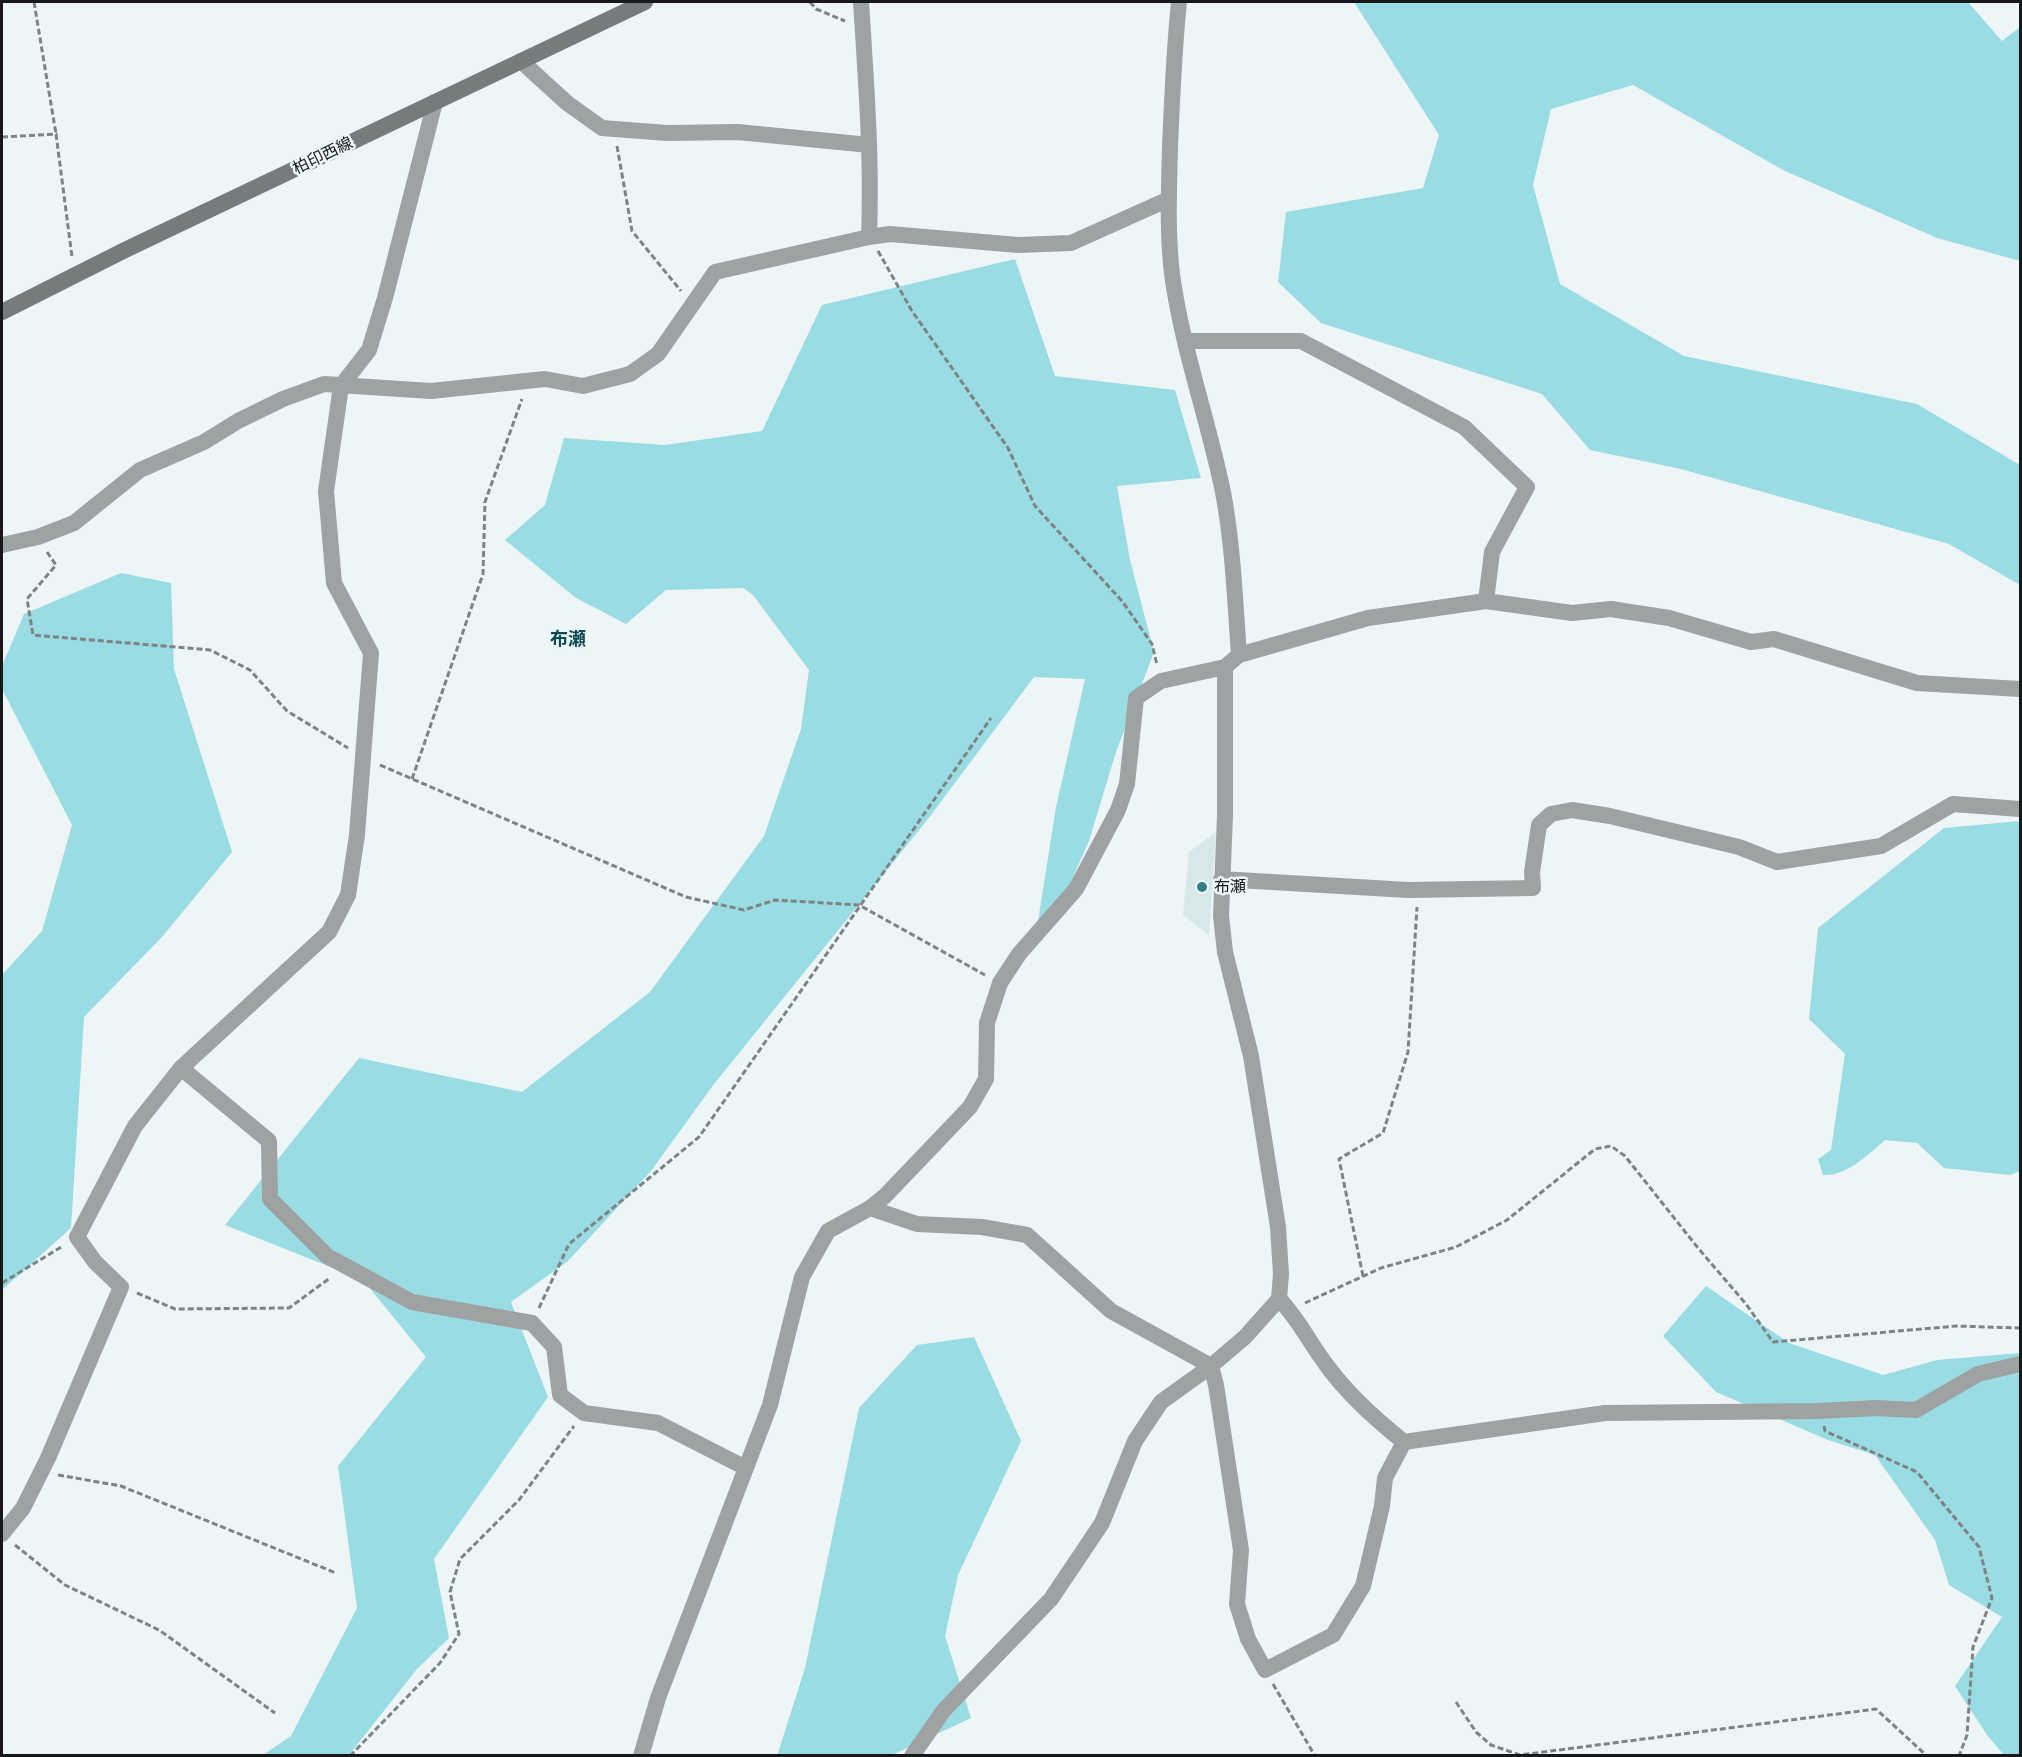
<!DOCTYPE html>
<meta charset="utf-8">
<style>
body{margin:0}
#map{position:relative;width:2022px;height:1757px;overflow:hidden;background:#edf5f6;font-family:Raleway,sans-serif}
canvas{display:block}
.frame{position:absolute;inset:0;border:3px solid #161819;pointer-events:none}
</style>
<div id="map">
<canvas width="2022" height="1757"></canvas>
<div class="frame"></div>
</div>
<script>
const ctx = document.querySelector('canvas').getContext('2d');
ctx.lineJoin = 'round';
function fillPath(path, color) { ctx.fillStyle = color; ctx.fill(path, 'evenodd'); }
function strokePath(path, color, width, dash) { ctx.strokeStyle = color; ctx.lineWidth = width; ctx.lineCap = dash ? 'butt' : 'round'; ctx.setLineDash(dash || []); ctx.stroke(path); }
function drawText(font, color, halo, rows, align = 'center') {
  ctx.font = font + ' Raleway,"Noto Sans JP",sans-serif'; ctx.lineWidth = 5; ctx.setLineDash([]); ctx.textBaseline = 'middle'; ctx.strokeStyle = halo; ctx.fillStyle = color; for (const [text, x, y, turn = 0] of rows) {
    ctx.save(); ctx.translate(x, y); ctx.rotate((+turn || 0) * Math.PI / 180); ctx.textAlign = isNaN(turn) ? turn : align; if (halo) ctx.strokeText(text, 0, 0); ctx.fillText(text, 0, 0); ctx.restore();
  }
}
const built = new Path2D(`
 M 1216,832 L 1209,935 L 1183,915 L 1189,852 Z`);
const green = new Path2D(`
 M 1354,2 L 1968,2 L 2002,41 L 2020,27 L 2020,261 L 1937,238 L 1783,170 L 1633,85 L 1551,109 L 1533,185 L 1560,284 L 1684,356 L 1917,404 L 2020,465 L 2020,585 L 1949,544 L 1681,469 L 1590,450 L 1542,394 L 1321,323 L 1278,282 L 1286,212 L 1423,188 L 1439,135 Z
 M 1015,259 L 1055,376 L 1175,390 L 1201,478 L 1117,486 L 1130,560 L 1154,652 L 1116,752 L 1089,841 L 1052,924 L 1038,921 L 1056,807 L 1085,679 L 1034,677 L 928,819 L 714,1084 L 651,1171 L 568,1261 L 511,1302 L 548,1397 L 434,1559 L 449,1638 L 417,1669 L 349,1755 L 263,1755 L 291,1736 L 357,1608 L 338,1466 L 426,1357 L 363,1280 L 225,1225 L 359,1058 L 522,1092 L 650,992 L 764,836 L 801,729 L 809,670 L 753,595 L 743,588 L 666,590 L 626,624 L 576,598 L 505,540 L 545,505 L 564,438 L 665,445 L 762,431 L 822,305 Z
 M 121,573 L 171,583 L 174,669 L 232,852 L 162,937 L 84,1017 L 71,1228 L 2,1290 L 2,975 L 42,931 L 72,825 L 2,689 L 2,666 L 24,614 Z
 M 2020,821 L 2020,1171 L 2010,1175 L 1944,1168 L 1917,1143 L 1885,1140 C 1867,1155 1848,1176 1823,1175 L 1818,1159 L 1831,1150 L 1845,1054 L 1809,1019 L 1818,928 L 1944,828 Z
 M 1706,1286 L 1789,1343 L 1883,1375 L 1937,1360 L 2020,1353 L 2020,1755 L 2004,1755 L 1987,1735 L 1955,1686 L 2002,1617 L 1949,1585 L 1935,1540 L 1875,1455 L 1828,1440 L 1716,1392 L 1663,1336 Z
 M 974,1337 L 1021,1441 L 958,1575 L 945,1636 L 971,1718 L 892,1755 L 777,1756 L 805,1668 L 859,1408 L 917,1345 Z`);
const path = new Path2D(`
 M 34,2 L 56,134
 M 810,2 L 816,9 L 845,21
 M 2,137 L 56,134 L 72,257
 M 617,146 L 632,231 L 681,291
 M 878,251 L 912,311 L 1008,448 L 1035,506 L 1122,601 L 1152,644 L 1157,665
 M 47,552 L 56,565 L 27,599 L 33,635 L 210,650 L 250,670 L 287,711 L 348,748
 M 380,765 L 686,897 L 744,910 L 775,900 L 859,905 L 985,975
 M 412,779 L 483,574 L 485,502 L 522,399
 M 1363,1276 L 1339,1159 L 1383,1133 L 1408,1052 L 1417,907
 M 2,1283 L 63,1246
 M 137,1293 L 175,1309 L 289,1308 L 330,1278
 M 1305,1303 L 1381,1268 L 1456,1247 L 1507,1220 L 1595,1149 L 1611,1146 L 1625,1156 L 1698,1248 L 1746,1304 L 1773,1342 L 1956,1326 L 2020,1328
 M 539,1308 L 569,1244 L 699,1137 L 991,718
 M 1824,1426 L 1825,1431 L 1917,1472 L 1979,1547 L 1992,1598 L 1973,1647 L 1967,1735 L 1959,1756
 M 58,1475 L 121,1486 L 336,1573
 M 15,1545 L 65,1585 L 159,1630 L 275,1713
 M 1273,1684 L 1315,1756
 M 1456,1702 L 1476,1732 L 1491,1745 L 1520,1755 L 1876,1709 L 1927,1756
 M 350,1756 L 440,1663 L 459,1634 L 450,1592 L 460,1559 L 519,1500 L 574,1426`);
const minor = new Path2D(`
 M 861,2 C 866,80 872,158 869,237
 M 521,61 L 567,103 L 602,128 L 667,133 L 738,132 L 869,145
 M 1185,341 L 1301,341 L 1464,427 L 1527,487 L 1492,552 L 1486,601
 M 2,545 L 38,537 L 74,523 L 140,470 L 204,442 L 238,421 L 283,399 L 324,384 L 431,391 L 545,379 L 583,386 L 630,374 L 658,354 L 715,272 L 869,237 L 890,234 L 1018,245 L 1071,243 L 1169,199
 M 1239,655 L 1368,618 L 1486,601 L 1572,613 L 1611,609 L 1669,618 L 1751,642 L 1774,639 L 1917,683 L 2020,689
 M 1221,879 L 1408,890 L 1533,888 L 1532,872 L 1539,825 L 1551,814 L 1572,810 L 1610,816 L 1739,847 L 1777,862 L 1881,846 L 1953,804 L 2020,809
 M 181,1068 L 269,1141 L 270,1199 L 327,1256 L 412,1302 L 532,1323 L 554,1347 L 560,1395 L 584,1413 L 658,1423 L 746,1468
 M 870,1208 L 917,1224 L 982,1227 L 1027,1235 L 1111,1311 L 1211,1366 L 1216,1385 L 1241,1550 L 1237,1604 L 1248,1639 L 1265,1670 L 1333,1635 L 1363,1586 L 1382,1506 L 1385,1478 L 1404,1442
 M 1279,1299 C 1298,1318 1309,1342 1325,1363 C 1347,1394 1375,1419 1404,1442 L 1605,1413 L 1818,1411 L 1876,1408 L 1916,1410 L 1978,1374 L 2020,1364
 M 2,1534 L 23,1508 L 48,1458 L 121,1287 L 95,1262 L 77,1237 L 135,1126 L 181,1068 L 329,932 L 348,895 L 357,835 L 371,653 L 334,583 L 326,491 L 341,386 L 369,350 L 385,298 L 435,102
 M 641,1756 L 658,1698 L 770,1405 L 802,1277 L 828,1231 L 870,1208 L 885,1196 L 970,1107 L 986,1079 L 987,1023 L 1000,983 L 1019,954 L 1076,889 L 1118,810 L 1127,784 L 1136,698 L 1161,681 L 1225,667
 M 912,1756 L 944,1710 L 1051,1599 L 1102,1523 L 1135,1441 L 1161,1402 L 1211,1366 L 1245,1337 L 1279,1299 L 1281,1274 L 1278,1227 L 1251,1056 L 1225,952 L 1221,916 L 1225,815 L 1225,667 L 1239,655 C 1235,600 1233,545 1223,492 C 1208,419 1182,348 1172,274 C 1167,232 1169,189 1170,147 C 1172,98 1174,50 1179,2`);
const secondary = new Path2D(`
 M 2,312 L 125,250 L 645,2`);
const markers = [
 [1202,887,6,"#367e86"]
];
const streetNames = [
 ["柏印西線",323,156,-26]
];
const poiNames = [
 ["布瀬",1214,887]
];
const neighbourhoodNames = [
 ["布瀬",568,640]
];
fillPath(built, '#d7e8ea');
fillPath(green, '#9adce3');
strokePath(path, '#7e8384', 3, [6, 3]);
strokePath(minor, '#9fa2a2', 16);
strokePath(secondary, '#767b7c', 16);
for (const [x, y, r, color] of markers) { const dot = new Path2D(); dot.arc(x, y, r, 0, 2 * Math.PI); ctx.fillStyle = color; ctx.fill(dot); strokePath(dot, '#edf5f6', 2); }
drawText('16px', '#161819', '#edf5f6', streetNames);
drawText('16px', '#161819', '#edf5f6', poiNames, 'left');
drawText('bold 18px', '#0c4b51', '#edf5f6', neighbourhoodNames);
</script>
